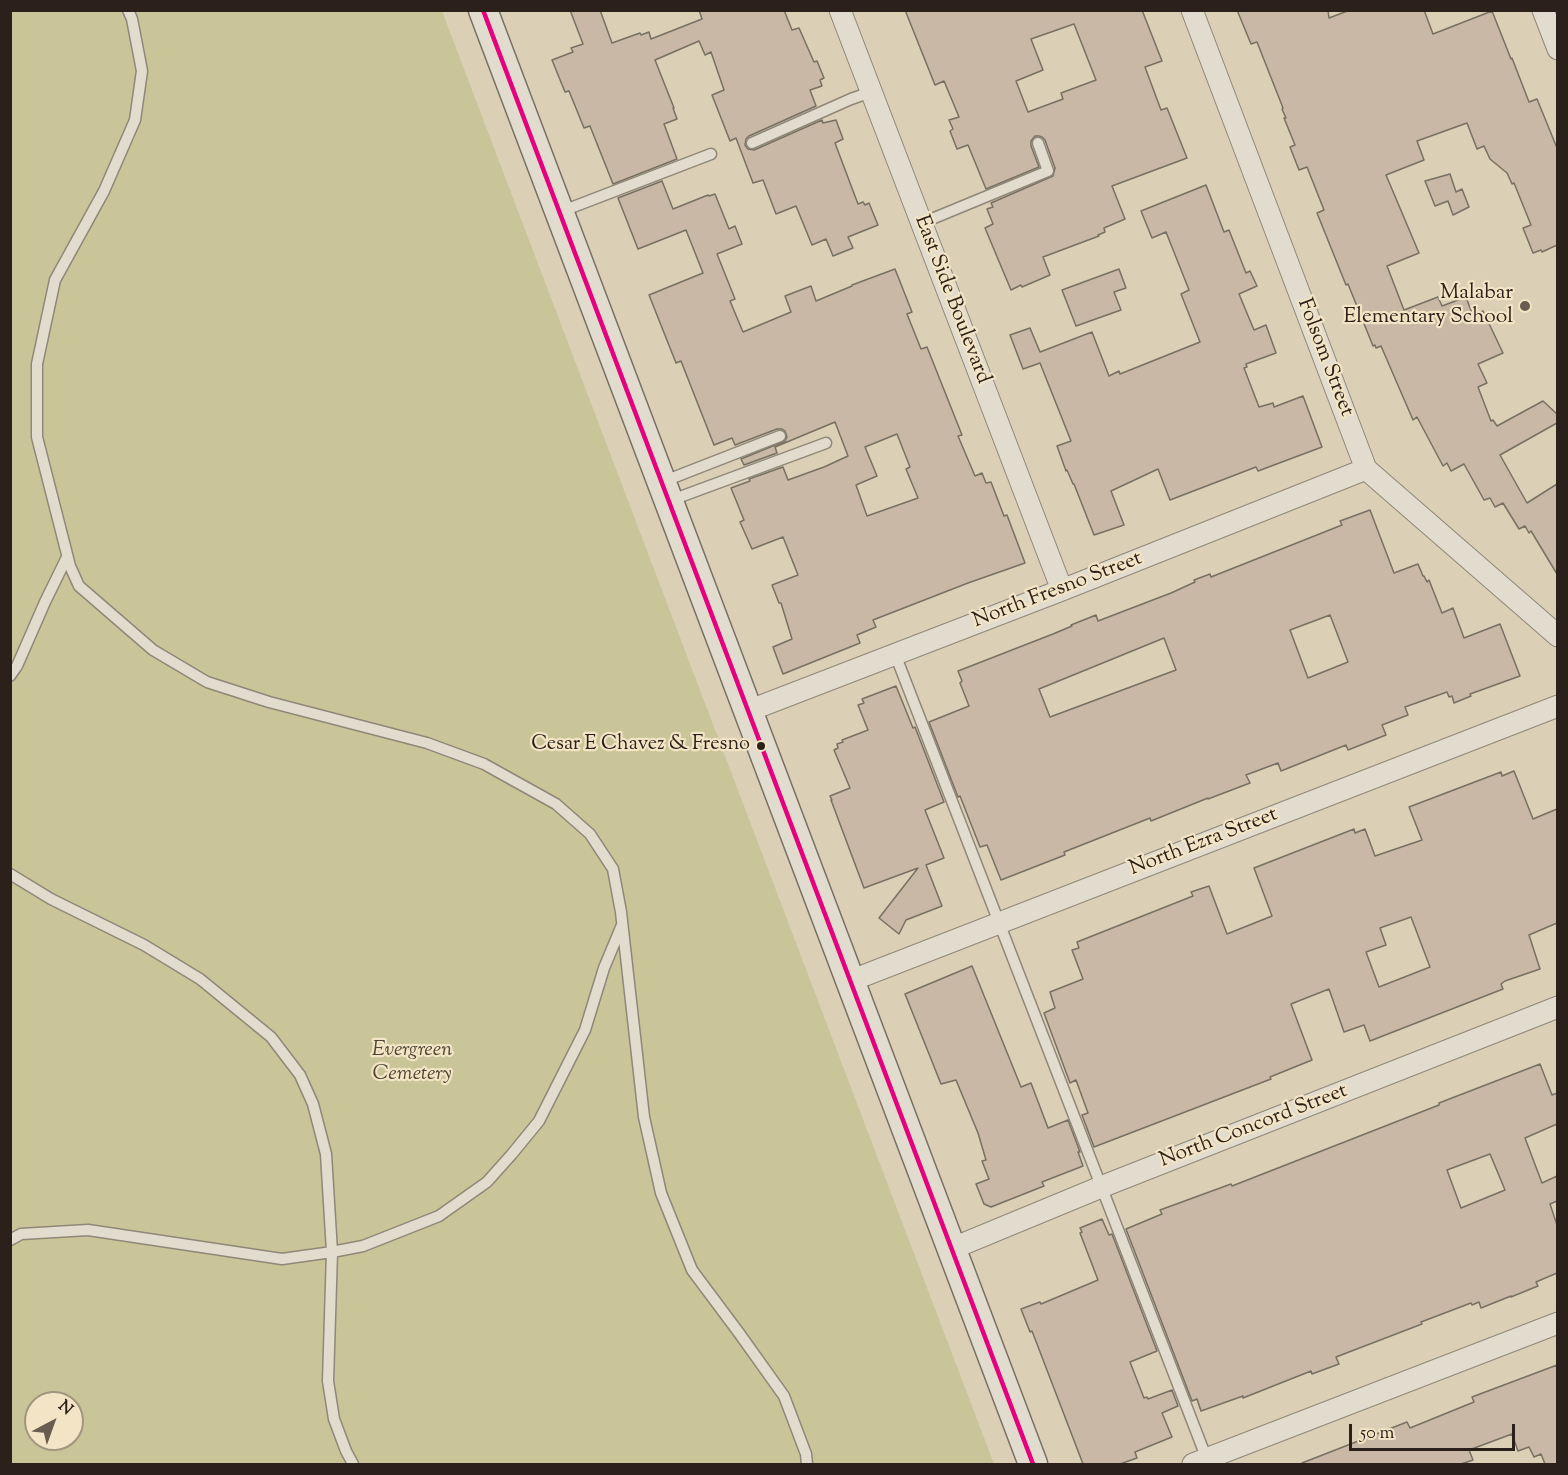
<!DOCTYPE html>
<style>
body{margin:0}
#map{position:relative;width:1568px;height:1475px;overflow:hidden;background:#dbcfb5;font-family:"Sorts Mill Goudy",serif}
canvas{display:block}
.frame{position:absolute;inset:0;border:12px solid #2b201a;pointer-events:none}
.north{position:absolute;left:24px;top:1391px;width:60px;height:60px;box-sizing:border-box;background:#f2e4c4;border:2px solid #a29680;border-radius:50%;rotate:41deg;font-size:16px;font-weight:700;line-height:24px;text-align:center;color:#2b201a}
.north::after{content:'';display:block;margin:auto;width:21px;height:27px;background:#695d50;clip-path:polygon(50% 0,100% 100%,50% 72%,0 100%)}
.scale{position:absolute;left:1349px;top:1424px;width:166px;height:27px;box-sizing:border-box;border:3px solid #2b201a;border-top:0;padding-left:8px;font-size:18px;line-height:21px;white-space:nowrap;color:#2b201a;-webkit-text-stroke:4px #f2e4c4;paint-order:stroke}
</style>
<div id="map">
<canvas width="1568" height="1475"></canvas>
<div class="frame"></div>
<div class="north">N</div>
<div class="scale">50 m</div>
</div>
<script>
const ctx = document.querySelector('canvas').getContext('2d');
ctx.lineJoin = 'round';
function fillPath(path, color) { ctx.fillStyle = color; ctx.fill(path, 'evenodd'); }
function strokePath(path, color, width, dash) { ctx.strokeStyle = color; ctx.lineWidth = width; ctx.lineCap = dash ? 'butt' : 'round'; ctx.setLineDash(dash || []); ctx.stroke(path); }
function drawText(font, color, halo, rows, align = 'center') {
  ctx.font = font + ' "Sorts Mill Goudy",serif'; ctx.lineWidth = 4.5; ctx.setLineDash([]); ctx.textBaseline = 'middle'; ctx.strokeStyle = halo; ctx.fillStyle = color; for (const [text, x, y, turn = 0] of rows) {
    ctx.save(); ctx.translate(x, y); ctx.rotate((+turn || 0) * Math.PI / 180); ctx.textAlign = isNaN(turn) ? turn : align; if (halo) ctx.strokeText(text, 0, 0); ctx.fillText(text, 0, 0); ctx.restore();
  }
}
const green = new Path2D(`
 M 10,11 L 442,11 L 994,1464 L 11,1464 ZM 36,1403 L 72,1403 L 72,1439 L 36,1439 Z`);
const building = new Path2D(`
 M 570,10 L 600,10 L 612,43 L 640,33 L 641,35 L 649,32 L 651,39 L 702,19 L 699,10 L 784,10 L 792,30 L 799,28 L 814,62 L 817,61 L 824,78 L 820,80 L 822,86 L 810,90 L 816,106 L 749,136 L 746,139 L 745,145 L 748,149 L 754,150 L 822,120 L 823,123 L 836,120 L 843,139 L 835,143 L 858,204 L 863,202 L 865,205 L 869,203 L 878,225 L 848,237 L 853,248 L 833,256 L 826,239 L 812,245 L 796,206 L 776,214 L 763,180 L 753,183 L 736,138 L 730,141 L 712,95 L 724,90 L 711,52 L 705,55 L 699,41 L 655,60 L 674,108 L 673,108 L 677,119 L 664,124 L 677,159 L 613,184 L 590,126 L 584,128 L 569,91 L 565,92 L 552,60 L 573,52 L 571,48 L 583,44 Z
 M 905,10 L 1142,10 L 1162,61 L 1145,67 L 1161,110 L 1167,108 L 1187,158 L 1112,186 L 1125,219 L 1104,228 L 1105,232 L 1098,235 L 1099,236 L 1043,257 L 1050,275 L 1022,287 L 1021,285 L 1011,290 L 985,228 L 993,224 L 987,209 L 993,207 L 991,203 L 1053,176 L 1055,168 L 1045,140 L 1042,137 L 1039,136 L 1035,136 L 1031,141 L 1031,146 L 1039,167 L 986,189 L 968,145 L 957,149 L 950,131 L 953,129 L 949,120 L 959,117 L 944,81 L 935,85 ZM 1074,24 L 1096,80 L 1061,93 L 1063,99 L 1028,112 L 1016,81 L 1043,70 L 1031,39 Z
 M 1237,10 L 1328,10 L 1329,18 L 1350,10 L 1424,10 L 1433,34 L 1492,11 L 1511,59 L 1512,58 L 1529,102 L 1537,99 L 1557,148 L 1557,245 L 1542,252 L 1541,250 L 1533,253 L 1523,228 L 1531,225 L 1514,183 L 1512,184 L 1507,173 L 1490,159 L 1484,146 L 1477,149 L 1467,123 L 1417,141 L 1424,160 L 1386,175 L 1419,253 L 1387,266 L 1404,310 L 1438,297 L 1442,306 L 1466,297 L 1473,316 L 1483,311 L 1503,353 L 1478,364 L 1487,383 L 1478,387 L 1491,421 L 1493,420 L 1497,426 L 1543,401 L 1557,414 L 1557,423 L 1500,455 L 1527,503 L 1557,484 L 1557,574 L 1531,531 L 1529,533 L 1525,526 L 1519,529 L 1503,503 L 1495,507 L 1490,498 L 1484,500 L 1464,464 L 1451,471 L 1447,463 L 1443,466 L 1417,417 L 1413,420 L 1381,346 L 1376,348 L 1375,345 L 1373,346 L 1348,284 L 1346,285 L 1317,213 L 1324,210 L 1307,167 L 1299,170 L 1290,147 L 1295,145 L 1284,118 L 1286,118 L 1282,109 L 1283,108 L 1257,42 L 1251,44 Z
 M 1450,174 L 1456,192 L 1462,189 L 1469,207 L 1453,215 L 1448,201 L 1435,206 L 1425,181 Z
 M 662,181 L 673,209 L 708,195 L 709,196 L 715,194 L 729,229 L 735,226 L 742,244 L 717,254 L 735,299 L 730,301 L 743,332 L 791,312 L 785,296 L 811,286 L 816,301 L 852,286 L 852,285 L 895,269 L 912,312 L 907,314 L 921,349 L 927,347 L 962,435 L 958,436 L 975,476 L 982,473 L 986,483 L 991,482 L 1004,516 L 1007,515 L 1025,563 L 968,583 L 873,620 L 876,627 L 857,635 L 860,643 L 783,674 L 773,647 L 792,639 L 781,603 L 779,603 L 772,585 L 798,575 L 783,537 L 752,549 L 740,522 L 744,520 L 731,488 L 750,481 L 749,479 L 783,467 L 788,480 L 824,467 L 848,456 L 835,422 L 775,447 L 777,453 L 744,465 L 741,459 L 785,441 L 787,437 L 785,431 L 782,429 L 777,429 L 735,445 L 732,438 L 714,445 L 681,361 L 676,363 L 649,295 L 703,273 L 686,230 L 638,249 L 618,198 ZM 897,434 L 910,467 L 906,469 L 918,498 L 867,516 L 856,485 L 877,476 L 865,447 Z
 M 1206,185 L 1224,232 L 1229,230 L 1246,273 L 1250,271 L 1257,286 L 1239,294 L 1254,330 L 1266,325 L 1276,353 L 1246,364 L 1247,367 L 1244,368 L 1259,407 L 1273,403 L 1274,407 L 1303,396 L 1322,447 L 1258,471 L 1256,467 L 1170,500 L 1158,469 L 1111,491 L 1124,525 L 1094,535 L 1074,484 L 1073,484 L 1067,470 L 1066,471 L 1057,446 L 1071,441 L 1040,363 L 1023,369 L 1010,335 L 1030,328 L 1040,352 L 1092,332 L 1109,376 L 1119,371 L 1120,374 L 1200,342 L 1181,294 L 1189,290 L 1166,232 L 1152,238 L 1141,211 Z
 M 1119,269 L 1126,288 L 1114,292 L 1121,310 L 1076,326 L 1062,290 Z
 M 1370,510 L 1394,573 L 1418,564 L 1423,576 L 1424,576 L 1427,582 L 1429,580 L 1442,613 L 1453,608 L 1464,638 L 1500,624 L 1520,676 L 1470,694 L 1471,696 L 1454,703 L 1452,696 L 1449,697 L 1447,692 L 1405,707 L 1408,715 L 1382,725 L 1386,735 L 1348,750 L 1346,745 L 1281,771 L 1278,763 L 1246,775 L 1250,783 L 1208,799 L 1208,798 L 1151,821 L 1150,818 L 1064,852 L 1065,855 L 1001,880 L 987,845 L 980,847 L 960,796 L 958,797 L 929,722 L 969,706 L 960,683 L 962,681 L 958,671 L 1053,634 L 1072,626 L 1071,625 L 1096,615 L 1098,621 L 1171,593 L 1195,582 L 1194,580 L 1210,574 L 1211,577 L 1342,525 L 1340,521 ZM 1330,615 L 1348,662 L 1308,678 L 1290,630 ZM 1164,638 L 1176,670 L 1050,717 L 1039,689 Z
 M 896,686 L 913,728 L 915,727 L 944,802 L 925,810 L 944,858 L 926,865 L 942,906 L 906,920 L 899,934 L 879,918 L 918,868 L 864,888 L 831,800 L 832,800 L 830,796 L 850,788 L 834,750 L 838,748 L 837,744 L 843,742 L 842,740 L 868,730 L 858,705 L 864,703 L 862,699 Z
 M 1514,771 L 1533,819 L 1557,809 L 1557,923 L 1529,935 L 1540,969 L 1505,981 L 1501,984 L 1503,989 L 1370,1041 L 1364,1025 L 1344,1032 L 1329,989 L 1291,1004 L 1312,1060 L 1270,1077 L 1271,1079 L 1094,1147 L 1082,1115 L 1088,1113 L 1076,1080 L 1070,1083 L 1044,1013 L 1055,1008 L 1050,992 L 1083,979 L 1072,950 L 1079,948 L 1077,942 L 1193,896 L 1191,892 L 1209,886 L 1227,934 L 1272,916 L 1254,868 L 1354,829 L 1355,833 L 1365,829 L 1375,856 L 1422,840 L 1409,807 L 1501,772 L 1502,776 ZM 1411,917 L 1430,967 L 1379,987 L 1366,952 L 1386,945 L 1380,928 Z
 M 972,966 L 1021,1087 L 1031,1083 L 1048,1128 L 1068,1120 L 1080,1152 L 1078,1152 L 1083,1166 L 1042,1182 L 1044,1186 L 991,1207 L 984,1204 L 976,1184 L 989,1179 L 982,1161 L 986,1160 L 978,1133 L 956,1080 L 941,1084 L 905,994 Z
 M 1540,1064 L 1552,1095 L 1557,1093 L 1557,1124 L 1525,1138 L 1542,1183 L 1557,1176 L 1557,1201 L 1550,1204 L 1557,1225 L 1557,1273 L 1536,1282 L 1538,1286 L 1511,1297 L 1511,1296 L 1481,1308 L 1479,1302 L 1472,1305 L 1471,1303 L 1421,1322 L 1422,1324 L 1336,1357 L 1339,1364 L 1312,1374 L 1311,1371 L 1243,1398 L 1243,1396 L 1201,1411 L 1197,1399 L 1192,1401 L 1126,1229 L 1162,1214 L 1160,1210 L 1231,1184 L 1232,1186 L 1439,1105 L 1439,1103 ZM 1490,1154 L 1505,1190 L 1461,1208 L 1447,1170 Z
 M 1102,1219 L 1109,1235 L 1112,1234 L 1157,1351 L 1130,1362 L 1144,1398 L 1147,1397 L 1148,1399 L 1172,1390 L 1178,1406 L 1162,1413 L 1172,1437 L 1135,1452 L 1137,1458 L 1120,1464 L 1083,1464 L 1032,1331 L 1030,1332 L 1021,1309 L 1040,1302 L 1041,1304 L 1098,1280 L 1080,1233 L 1082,1232 L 1080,1228 Z
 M 1557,1365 L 1557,1464 L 1545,1464 L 1541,1454 L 1534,1457 L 1529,1447 L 1518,1451 L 1512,1434 L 1469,1450 L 1473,1460 L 1461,1464 L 1303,1464 L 1302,1463 L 1407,1422 L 1410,1428 L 1474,1402 L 1472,1397 Z`);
const service = new Path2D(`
 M 128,10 L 132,19 L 142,71 L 135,120 L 104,191 L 55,280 L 37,364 L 37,437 L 70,566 L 79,586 L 153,650 L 207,682 L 269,702 L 427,743 L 484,764 L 556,804 L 590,834 L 613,869 L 621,912 L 644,1117 L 661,1193 L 692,1270 L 739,1333 L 784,1396 L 806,1454 L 807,1464
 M 752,143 L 851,99 L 871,92
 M 560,212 L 711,154
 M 922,223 L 1048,171 L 1038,143
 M 662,482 L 780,436
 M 669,501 L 826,443
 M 895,654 L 1208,1462
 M 10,676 L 17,666 L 45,602 L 67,557
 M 10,874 L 51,899 L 144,945 L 200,979 L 271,1037 L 300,1075 L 313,1104 L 326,1154 L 332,1252 L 328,1381 L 334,1419 L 346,1451 L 353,1464
 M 10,1240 L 21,1234 L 88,1230 L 282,1259 L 332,1252 L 363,1246 L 439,1216 L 487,1182 L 512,1154 L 539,1121 L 585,1030 L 604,968 L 622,925`);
const minor = new Path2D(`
 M 840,10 L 1062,590
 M 1192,10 L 1366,469 L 1558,636
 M 1543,10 L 1558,49
 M 748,711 L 1062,590 L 1366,469
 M 850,981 L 1558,706
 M 951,1249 L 1101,1187 L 1558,1007
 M 1193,1464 L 1558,1323`);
const secondary = new Path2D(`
 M 483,10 L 1033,1464`);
const bus1 = new Path2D(`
 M 483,10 L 1033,1464`);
const markers = [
 [1525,306,6,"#695d50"],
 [761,746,5,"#2b201a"]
];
const busNames = [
 ["Cesar E Chavez & Fresno",750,746]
];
const poiNames = [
 ["Malabar",1513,294],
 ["Elementary School",1513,318]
];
const streetNames = [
 ["East Side Boulevard",951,300,69],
 ["Folsom Street",1324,358,69],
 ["North Fresno Street",1058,591,-21],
 ["North Ezra Street",1204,843,-21],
 ["North Concord Street",1254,1127,-21]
];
const parkNames = [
 ["Evergreen",412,1051],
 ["Cemetery",412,1075]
];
fillPath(green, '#cac599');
fillPath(building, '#c8b8a5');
strokePath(building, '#777063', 1.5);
strokePath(service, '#8f8778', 13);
strokePath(minor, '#8f8778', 23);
strokePath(secondary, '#777063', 31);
strokePath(service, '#e2dcce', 10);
strokePath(minor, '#e2dcce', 21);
strokePath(secondary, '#e2dcce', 28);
strokePath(bus1, '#e5007d', 4.5);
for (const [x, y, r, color] of markers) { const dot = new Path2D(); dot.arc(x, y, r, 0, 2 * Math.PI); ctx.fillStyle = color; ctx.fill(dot); strokePath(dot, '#f2e4c4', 2); }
drawText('20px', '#2b201a', '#f2e4c4', busNames, 'right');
drawText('21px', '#2b201a', '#f2e4c4', poiNames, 'right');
drawText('21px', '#2b201a', '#f2e4c4', streetNames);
drawText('italic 21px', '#4f4734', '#f2e4c4', parkNames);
</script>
